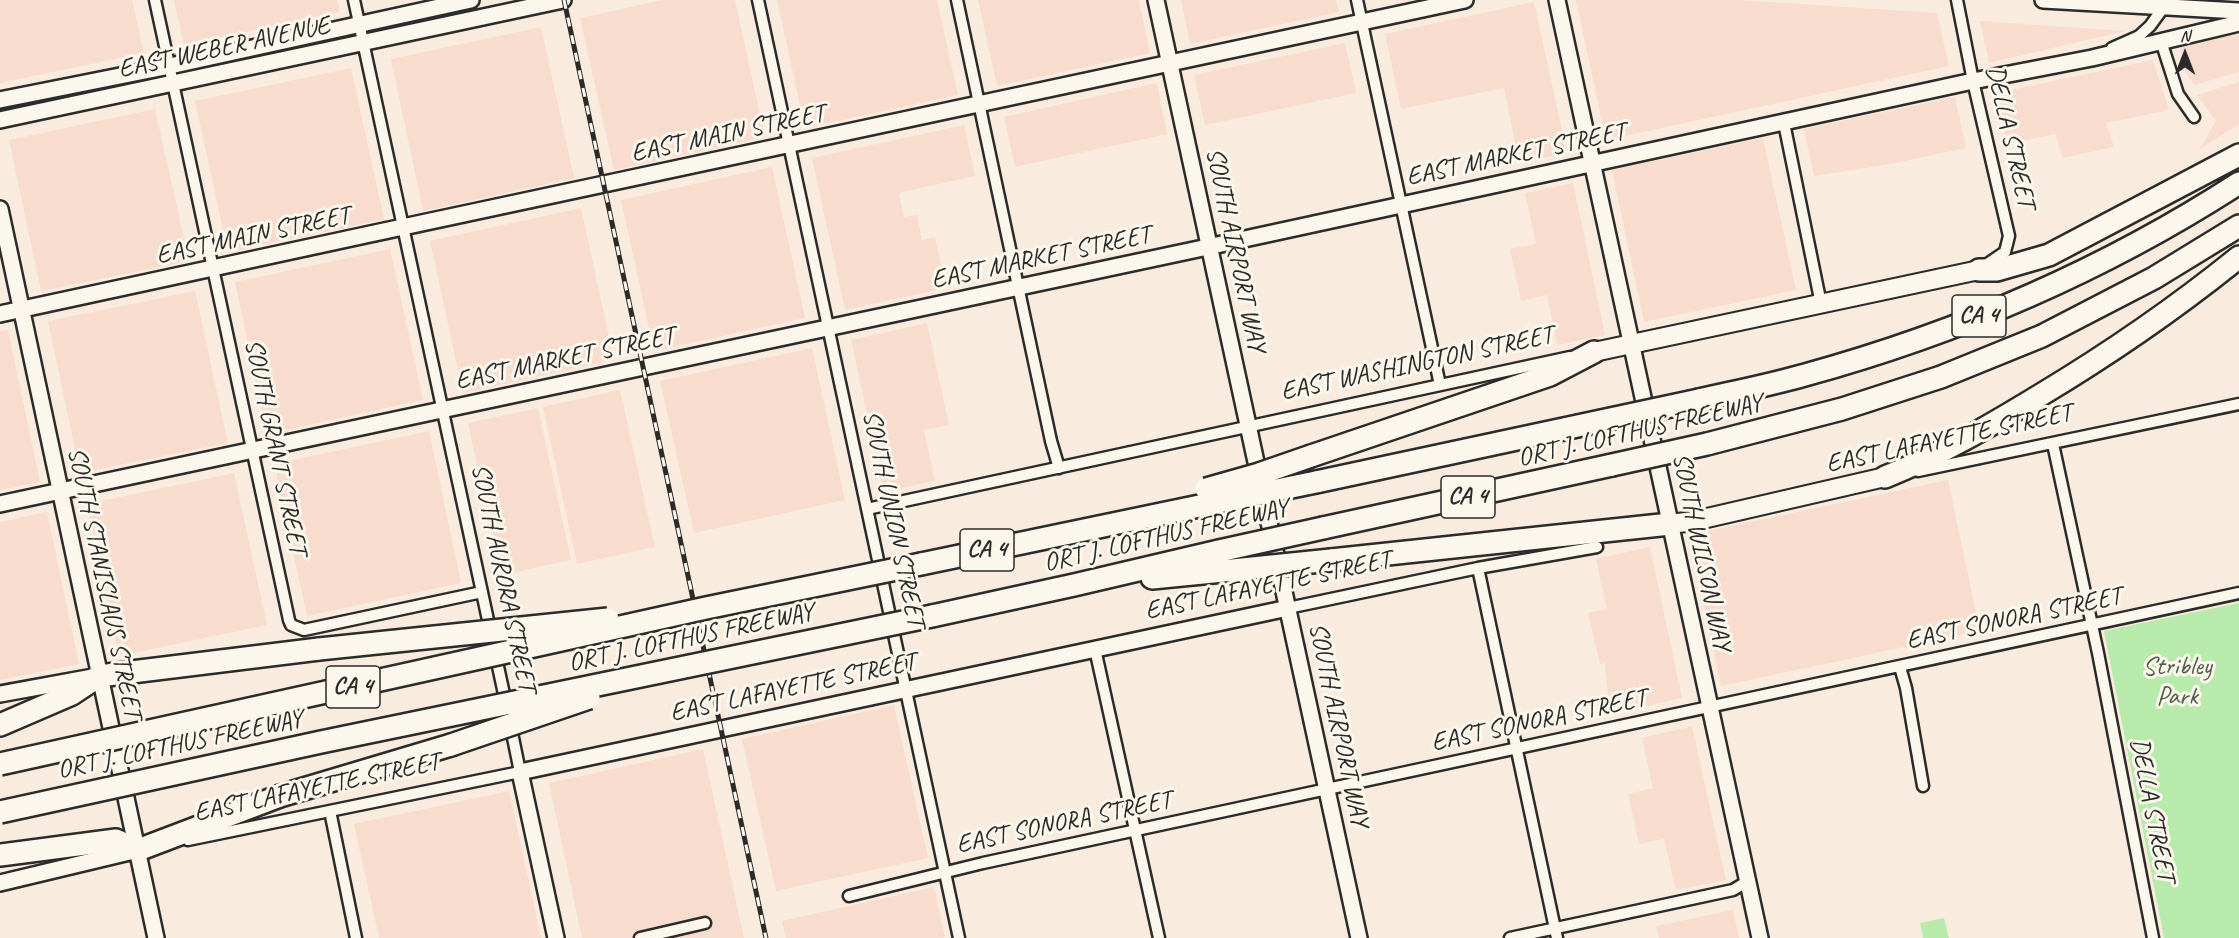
<!DOCTYPE html>
<style>
body{margin:0}
#map{position:relative;width:2239px;height:938px;overflow:hidden;background:#faebdf;font-family:Caveat,sans-serif}
canvas{display:block}
.north{position:absolute;left:2155px;top:24px;width:60px;height:60px;-webkit-text-stroke:4px #fbf7ec;paint-order:stroke;rotate:0deg;font-size:16px;font-weight:700;line-height:24px;text-align:center;color:#2b2b2b}
.north::after{content:'';display:block;margin:auto;width:21px;height:27px;background:#2b2b2b;clip-path:polygon(50% 0,100% 100%,50% 72%,0 100%)}
</style>
<div id="map">
<canvas width="2239" height="938"></canvas>
<div class="north">N</div>
</div>
<script>
const ctx = document.querySelector('canvas').getContext('2d');
ctx.lineJoin = 'round';
function fillPath(path, color) { ctx.fillStyle = color; ctx.fill(path, 'evenodd'); }
function strokePath(path, color, width, dash) { ctx.strokeStyle = color; ctx.lineWidth = width; ctx.lineCap = dash ? 'butt' : 'round'; ctx.setLineDash(dash || []); ctx.stroke(path); }
function drawText(font, color, halo, rows, align = 'center') {
  ctx.font = font + ' Caveat,sans-serif'; ctx.lineWidth = 6; ctx.setLineDash([]); ctx.textBaseline = 'middle'; ctx.strokeStyle = halo; ctx.fillStyle = color; for (const [text, x, y, turn = 0] of rows) {
    ctx.save(); ctx.translate(x, y); ctx.rotate((+turn || 0) * Math.PI / 180); ctx.textAlign = isNaN(turn) ? turn : align; if (halo) ctx.strokeText(text, 0, 0); ctx.fillText(text, 0, 0); ctx.restore();
  }
}
const built = new Path2D(`
 M 0,0 L 132,0 L 144,53 L 0,83 Z
 M 174,0 L 337,0 L 340,12 L 184,45 Z
 M 663,0 L 735,0 L 765,137 L 614,170 L 580,18 Z
 M 777,0 L 937,0 L 958,95 L 805,128 Z
 M 978,0 L 1139,0 L 1150,53 L 997,86 Z
 M 1181,0 L 1336,0 L 1339,12 L 1190,44 Z
 M 1576,0 L 1741,0 L 1937,13 L 1949,66 L 1606,140 Z
 M 1534,2 L 1567,153 L 1519,163 L 1504,88 L 1401,109 L 1385,34 Z
 M 1980,21 L 2125,31 L 1989,63 Z
 M 541,27 L 574,178 L 423,211 L 391,59 Z
 M 2239,35 L 2239,72 L 2194,85 L 2184,70 L 2179,41 Z
 M 1345,43 L 1356,93 L 1205,125 L 1194,75 Z
 M 2153,60 L 2169,110 L 2106,123 L 2114,147 L 2063,158 L 2055,134 L 2007,144 L 1996,93 Z
 M 351,68 L 384,219 L 228,252 L 195,101 Z
 M 2239,82 L 2239,124 L 2199,150 L 2216,121 L 2197,95 Z
 M 1157,83 L 1167,134 L 1015,167 L 1004,117 Z
 M 1955,97 L 1966,148 L 1890,164 L 1814,176 L 1804,129 Z
 M 155,109 L 189,261 L 41,291 L 9,140 Z
 M 964,125 L 975,176 L 899,193 L 904,217 L 917,215 L 922,240 L 935,237 L 946,288 L 845,310 L 812,158 Z
 M 1763,138 L 1796,290 L 1644,322 L 1612,170 Z
 M 772,167 L 805,318 L 654,351 L 621,200 Z
 M 1573,183 L 1605,335 L 1557,345 L 1547,295 L 1521,301 L 1510,249 L 1536,244 L 1525,193 Z
 M 581,208 L 614,360 L 463,393 L 430,241 Z
 M 390,249 L 423,400 L 267,434 L 235,282 Z
 M 195,291 L 228,443 L 80,473 L 48,321 Z
 M 927,323 L 949,425 L 924,430 L 935,481 L 884,492 L 851,340 Z
 M 8,330 L 40,482 L 0,490 L 0,331 Z
 M 812,348 L 845,500 L 694,533 L 660,381 Z
 M 620,390 L 655,547 L 577,564 L 543,407 Z
 M 538,408 L 571,560 L 501,575 L 468,423 Z
 M 429,431 L 461,583 L 307,616 L 274,464 Z
 M 234,473 L 267,625 L 119,656 L 87,504 Z
 M 1948,480 L 1980,631 L 1721,686 L 1689,535 Z
 M 47,512 L 79,664 L 0,680 L 0,522 Z
 M 1650,547 L 1682,698 L 1610,714 L 1605,663 L 1600,664 L 1588,613 L 1607,609 L 1596,559 Z
 M 894,705 L 928,858 L 776,891 L 742,739 Z
 M 1692,726 L 1726,880 L 1676,890 L 1664,839 L 1639,844 L 1628,794 L 1653,788 L 1642,738 Z
 M 703,749 L 744,938 L 582,938 L 549,783 Z
 M 509,791 L 541,938 L 379,938 L 354,824 Z
 M 934,887 L 945,938 L 786,938 L 782,921 Z
 M 1733,910 L 1739,938 L 1659,938 L 1656,926 Z`);
const green = new Path2D(`
 M 2239,603 L 2239,938 L 2164,938 L 2104,631 Z
 M 1944,918 L 1949,938 L 1923,938 L 1920,923 Z`);
const street = new Path2D(`
 M 155,0 L 289,620 L 291,625 L 304,630 L 482,592
 M 354,0 L 507,708
 M 758,0 L 959,938
 M 957,0 L 1051,441 L 1059,468
 M 1357,0 L 1440,385
 M 1957,0 L 1973,81 L 2009,236 L 2005,252 L 1983,267
 M 2161,41 L 2178,94 L 2194,117
 M 2112,48 L 2139,36 L 2150,26 L 2166,4
 M 1784,123 L 1821,304
 M 2053,444 L 2098,653 L 2153,938
 M 1918,471 L 2239,404
 M 867,509 L 1570,357
 M 1478,568 L 1557,938
 M 1288,608 L 1478,568 L 1597,547
 M 1095,649 L 1159,938
 M 1900,667 L 1906,688 L 1923,786
 M 330,811 L 356,938
 M 188,840 L 520,772 L 510,723
 M 849,896 L 983,863 L 2239,593
 M 640,938 L 705,923
 M 1510,938 L 1733,890 L 1748,881`);
const secondary = new Path2D(`
 M 1156,0 L 1359,938
 M 1557,0 L 1760,938
 M 2043,0 L 2239,11
 M 0,100 L 170,66 L 471,0
 M 0,120 L 563,0
 M 0,209 L 156,938
 M 0,314 C 488,207 978,107 1465,0
 M 0,504 L 1203,248 L 1973,81 L 2092,58 L 2239,23
 M 0,694 L 93,677
 M 0,883 L 138,850
 M 556,938 L 520,772 L 1288,608`);
const primary = new Path2D(`
 M 1594,352 L 1979,270
 M 1670,524 L 1694,521 L 1885,477`);
const highway = new Path2D(`
 M 1979,270 L 1997,270 L 2049,255 L 2239,155
 M 1699,400 C 1734,392 1770,385 1805,375 C 1958,333 2106,269 2239,183
 M 1707,444 L 1842,409 L 1941,377 L 2042,336 L 2154,278 L 2239,226
 M 1311,456 L 1550,375 L 1594,352
 M 1885,477 C 1940,455 1988,427 2039,396 C 2109,354 2176,308 2239,257
 M 1316,482 L 1601,421
 M 1323,528 L 1612,465
 M 1331,560 L 1670,524
 M 921,564 L 1209,504
 M 1152,578 L 1223,571
 M 932,616 L 1074,585 L 1219,551
 M 0,725 L 72,694 L 99,676 L 319,649
 M 0,855 L 116,840 L 138,850 L 280,796 L 451,745`);
const rail = new Path2D(`
 M 564,0 L 766,938`);
const highwayBridge = new Path2D(`
 M 1601,421 L 1699,400
 M 1612,465 L 1707,444
 M 1206,489 L 1259,474 L 1311,456
 M 1209,504 L 1316,482
 M 1219,551 L 1323,528
 M 1223,571 L 1331,560
 M 319,649 L 608,619
 M 451,745 L 589,698
 M 0,764 L 706,608 L 921,564
 M 0,812 L 321,742 L 932,616`);
const shields = [
 [1979,316,54],
 [1468,497,54],
 [987,550,54],
 [353,687,54]
];
const shieldNames = [
 ["CA 4",1979,316],
 ["CA 4",1468,497],
 ["CA 4",987,550],
 ["CA 4",353,687]
];
const streetNames = [
 ["EAST WEBER AVENUE",224,48,-12],
 ["EAST MAIN STREET",728,134,-12],
 ["DELLA STREET",2010,137,77],
 ["EAST MARKET STREET",1516,155,-12],
 ["EAST MAIN STREET",253,236,-12],
 ["SOUTH AIRPORT WAY",1235,250,78],
 ["EAST MARKET STREET",1041,258,-12],
 ["EAST MARKET STREET",565,359,-12],
 ["EAST WASHINGTON STREET",1417,364,-12],
 ["ORT J. LOFTHUS FREEWAY",1640,431,-13],
 ["EAST LAFAYETTE STREET",1949,439,-12],
 ["SOUTH GRANT STREET",275,447,78],
 ["SOUTH UNION STREET",893,519,78],
 ["ORT J. LOFTHUS FREEWAY",1166,536,-13],
 ["SOUTH WILSON WAY",1701,552,78],
 ["SOUTH AURORA STREET",503,578,78],
 ["SOUTH STANISLAUS STREET",104,583,78],
 ["EAST LAFAYETTE STREET",1268,586,-12],
 ["EAST SONORA STREET",2014,619,-12],
 ["ORT J. LOFTHUS FREEWAY",691,638,-12],
 ["EAST LAFAYETTE STREET",793,688,-12],
 ["EAST SONORA STREET",1539,721,-12],
 ["SOUTH AIRPORT WAY",1338,725,78],
 ["ORT J. LOFTHUS FREEWAY",180,745,-12],
 ["EAST LAFAYETTE STREET",317,788,-12],
 ["DELLA STREET",2152,810,79],
 ["EAST SONORA STREET",1064,823,-12]
];
const parkNames = [
 ["Stribley",2177,667],
 ["Park",2177,697]
];
fillPath(built, '#f8ddcf');
fillPath(green, '#b8eaab');
strokePath(street, '#2b2b2b', 15);
strokePath(secondary, '#2b2b2b', 20);
strokePath(primary, '#2b2b2b', 22);
strokePath(highway, '#2b2b2b', 26);
strokePath(street, '#fbf7ec', 10);
strokePath(secondary, '#fbf7ec', 15);
strokePath(primary, '#fbf7ec', 18);
strokePath(highway, '#fbf7ec', 21);
strokePath(rail, '#2b2b2b', 5);
strokePath(rail, '#fbf7ec', 3, [9]);
strokePath(highwayBridge, '#2b2b2b', 26, []);
strokePath(highwayBridge, '#fbf7ec', 21);
for (const [x, y, w] of shields) { const box = new Path2D(); box.roundRect(x - w / 2, y - 21, w, 42, 4.5); ctx.fillStyle = '#fbf7ec'; ctx.fill(box); strokePath(box, '#2b2b2b', 1.5); }
drawText('bold 24px', '#2b2b2b', null, shieldNames);
drawText('26px', '#2b2b2b', '#fbf7ec', streetNames);
drawText('26px', '#4e5b4b', '#fbf7ec', parkNames);
</script>
